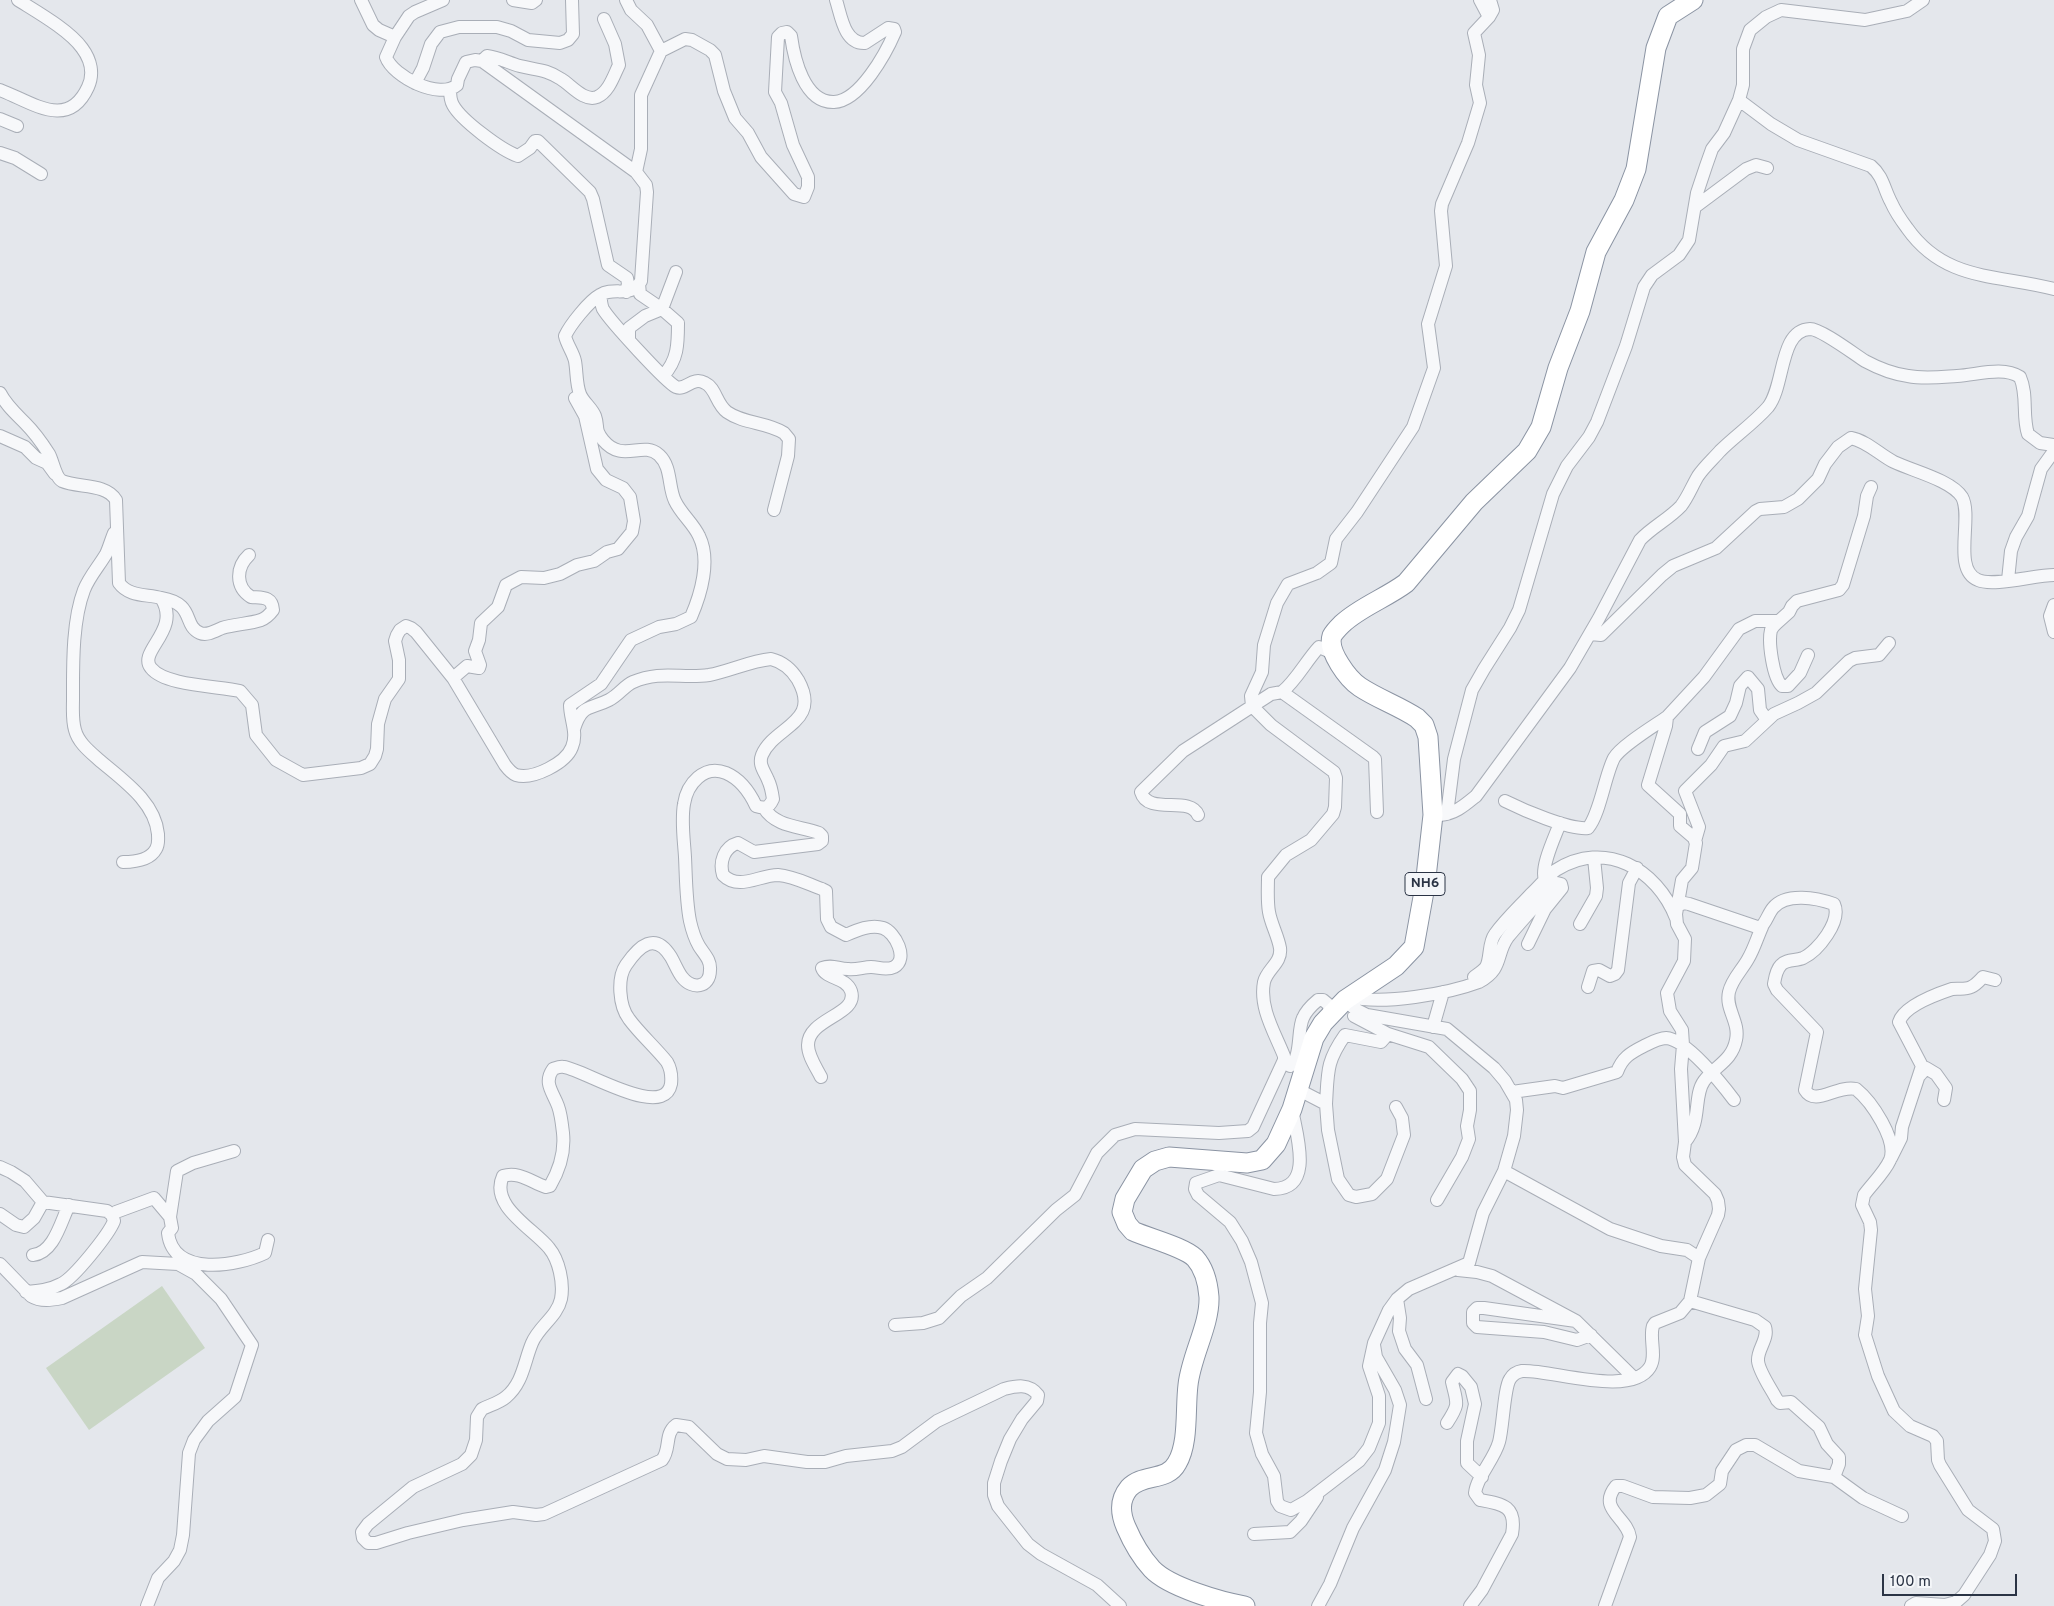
<!DOCTYPE html>
<style>
body{margin:0}
#map{position:relative;width:2054px;height:1606px;overflow:hidden;background:#e4e7ec;font-family:Overpass,sans-serif}
canvas{display:block}
.scale{position:absolute;left:1882px;top:1574px;width:135px;height:22px;box-sizing:border-box;border:2px solid #2b3445;border-top:0;padding-left:6px;font-size:15px;line-height:18px;white-space:nowrap;color:#2b3445;-webkit-text-stroke:4px #f4f6f9;paint-order:stroke}
</style>
<div id="map">
<canvas width="2054" height="1606"></canvas>
<div class="scale">100 m</div>
</div>
<script>
const ctx = document.querySelector('canvas').getContext('2d');
ctx.lineJoin = 'round';
function fillPath(path, color) { ctx.fillStyle = color; ctx.fill(path, 'evenodd'); }
function strokePath(path, color, width, dash) { ctx.strokeStyle = color; ctx.lineWidth = width; ctx.lineCap = dash ? 'butt' : 'round'; ctx.setLineDash(dash || []); ctx.stroke(path); }
function drawText(font, color, halo, rows, align = 'center') {
  ctx.font = font + ' Overpass,sans-serif'; ctx.lineWidth = 4.5; ctx.setLineDash([]); ctx.textBaseline = 'middle'; ctx.strokeStyle = halo; ctx.fillStyle = color; for (const [text, x, y, turn = 0] of rows) {
    ctx.save(); ctx.translate(x, y); ctx.rotate((+turn || 0) * Math.PI / 180); ctx.textAlign = isNaN(turn) ? turn : align; if (halo) ctx.strokeText(text, 0, 0); ctx.fillText(text, 0, 0); ctx.restore();
  }
}
const green = new Path2D(`
 M 162,1286 L 205,1348 L 89,1430 L 46,1368 Z`);
const minor = new Path2D(`
 M 361,0 L 373,25 L 379,30 L 395,37
 M 513,0 L 532,3 L 536,0
 M 626,0 L 631,10 L 647,25 L 661,51
 M 1480,0 L 1489,17
 M 482,61 L 487,56 C 498,57 509,63 520,66 C 536,70 546,69 561,79 C 571,85 584,102 597,97 C 609,92 614,75 619,65 L 615,44 L 604,19
 M 415,83 L 423,68 L 431,44 L 440,32 L 459,27 L 497,27 L 511,31 L 528,40 L 560,43 L 568,40 L 573,34 L 572,0
 M 450,89 C 450,94 450,100 453,105 C 461,120 501,150 518,156 L 530,148 L 535,141 L 538,141 L 590,192 L 593,199 L 608,265 L 627,278 L 628,284 L 626,292
 M 0,90 C 32,102 68,131 88,87 C 94,74 91,60 82,48 C 69,30 37,12 18,0
 M 1739,100 L 1771,124 L 1798,140 L 1871,166 C 1883,176 1884,189 1891,202 C 1895,211 1901,220 1907,228 C 1945,282 1997,274 2054,289
 M 0,119 L 17,126
 M 0,153 L 15,158 L 41,174
 M 636,172 L 641,149 L 641,95 L 661,51 L 685,39 L 692,40 L 710,50 L 715,55 L 724,91 L 735,118 L 748,133 L 761,157 L 794,194 L 804,197 L 808,187 L 808,177 L 793,145 L 781,103 L 775,92 L 778,37 L 782,33 L 787,32 L 791,36 C 794,58 804,103 834,102 C 860,101 886,53 895,32 L 894,29 L 888,28 L 865,43 C 844,44 841,15 836,0
 M 1695,207 L 1746,169 L 1756,165 L 1767,168
 M 639,284 L 640,294 L 662,309 L 678,323 C 678,344 678,360 663,376
 M 600,295 C 601,299 601,305 603,309 C 610,321 666,382 676,387 C 686,391 692,376 705,383 C 716,388 716,404 727,412 C 744,424 767,422 784,433 L 789,439 L 788,456 L 774,510
 M 629,339 L 629,328 L 645,316 L 662,309 L 676,272
 M 0,393 C 6,405 15,413 25,423 C 34,432 42,443 49,454 C 53,461 55,477 62,481 C 78,488 106,483 116,500 L 119,583 C 129,597 147,594 161,598 C 182,630 137,651 151,668 C 165,686 219,686 240,691 L 252,705 L 256,735 L 276,760 L 303,775 L 361,768 L 370,764 L 375,756 L 377,749 L 378,724 L 383,706 L 385,699 L 399,679 L 399,660 L 395,641 L 397,635 L 400,630 L 406,626 L 411,628 L 416,632 L 453,678 L 505,765 C 508,769 511,773 516,775 C 533,780 566,763 572,747 C 578,733 570,719 570,705 L 601,684 L 631,640 L 659,627 L 676,624 L 691,617 C 701,594 711,560 699,536 C 693,523 681,514 675,501 C 668,487 672,467 659,455 C 642,440 623,464 603,440 C 594,429 599,427 595,416 C 592,408 583,402 580,394 C 576,384 577,372 575,361 C 573,352 567,345 565,336 C 570,325 589,301 600,295 C 614,286 631,299 641,281 L 647,192 L 646,185 L 636,172 L 482,61 L 475,60 L 466,62 L 458,79 L 457,85 C 440,100 393,77 386,57 L 395,37 L 409,16 L 415,12 L 443,0
 M 0,436 L 25,447 L 36,458 L 47,463 L 55,474
 M 114,533 C 111,540 109,548 106,554 C 99,566 89,577 84,590 C 72,621 73,667 73,699 C 73,709 72,720 75,730 C 78,742 89,751 98,759 C 121,779 155,801 158,834 C 158,840 159,844 156,849 C 150,860 134,862 123,862
 M 2008,580 L 2011,551 L 2016,537 L 2028,516 L 2041,469 L 2054,451
 M 161,598 C 196,604 182,625 200,633 C 207,636 215,631 222,628 C 235,624 249,624 261,620 C 266,618 270,614 273,610 C 272,596 262,598 251,597 C 235,587 236,567 249,555
 M 2054,605 L 2050,616 L 2054,632
 M 1779,621 C 1776,624 1773,626 1771,630 C 1768,642 1773,678 1782,686 L 1788,686 L 1800,673 L 1808,655
 M 1590,634 L 1601,635 L 1662,575 L 1673,566 L 1716,548 L 1756,511 L 1760,509 L 1784,507 L 1798,499 L 1818,479 L 1825,464 L 1838,447 L 1851,438 C 1867,441 1880,455 1894,462 C 1913,471 1951,480 1962,497 C 1973,517 1952,570 1978,580 C 1993,587 2035,575 2054,575
 M 453,678 L 467,666 L 479,668 L 480,665 L 475,651 L 479,640 L 481,623 L 498,607 L 506,585 L 521,577 L 544,578 L 560,574 L 577,565 L 594,561 L 607,552 L 618,549 L 632,532 L 634,521 L 630,497 L 623,488 L 606,480 L 597,469 L 585,416 L 575,398
 M 1282,692 C 1296,681 1306,661 1319,647 L 1333,653
 M 574,729 C 582,703 590,710 609,700 C 619,695 624,686 633,682 C 661,670 682,679 709,675 C 730,671 750,661 771,659 C 783,662 792,670 798,680 C 822,723 774,726 762,755 C 758,765 765,772 768,780 C 771,786 772,792 773,799 C 769,808 765,809 756,806 C 750,793 740,779 726,773 C 704,764 687,784 684,804 C 681,821 684,840 685,857 C 686,878 686,901 690,921 C 692,930 695,939 699,946 C 704,954 711,960 710,970 C 710,988 692,990 682,977 C 678,972 675,964 671,957 C 655,931 639,946 626,965 C 617,978 619,1006 629,1019 C 640,1034 655,1047 667,1062 C 671,1069 672,1075 671,1084 C 664,1121 583,1069 564,1067 C 560,1066 556,1068 553,1069 C 543,1083 553,1092 558,1106 C 561,1114 562,1124 563,1133 C 565,1152 560,1169 550,1186 L 546,1187 C 531,1182 519,1171 503,1176 C 489,1206 534,1229 549,1248 C 559,1260 564,1283 561,1299 C 557,1317 539,1326 532,1343 C 524,1362 523,1383 506,1397 C 499,1403 490,1405 482,1409 L 477,1417 L 476,1440 L 471,1455 L 462,1464 L 413,1487 L 368,1524 L 362,1532 L 363,1538 L 368,1543 L 376,1543 L 408,1533 L 463,1520 L 513,1512 L 536,1515 L 544,1514 L 662,1460 C 671,1449 664,1434 676,1425 L 689,1427 L 717,1454 L 727,1459 L 746,1460 L 764,1456 L 807,1462 L 825,1462 L 846,1456 L 892,1451 L 902,1447 L 937,1421 L 1004,1389 C 1016,1386 1029,1383 1038,1395 L 1037,1401 L 1022,1419 L 1010,1439 L 1001,1461 L 994,1483 L 994,1495 L 998,1506 L 1028,1544 L 1041,1554 L 1097,1585 L 1120,1606
 M 1698,749 L 1705,732 L 1730,716 L 1736,703 L 1740,686 L 1748,677 L 1758,689 L 1760,710 L 1767,720
 M 1505,801 C 1523,810 1569,830 1588,828 C 1600,814 1605,775 1614,758 C 1621,746 1654,726 1667,717
 M 764,808 C 776,827 799,826 819,833 L 822,836 L 822,841 L 818,844 L 754,852 L 738,843 C 724,847 719,862 723,875 C 739,891 759,875 778,875 C 793,876 808,884 822,889 L 826,891 L 827,919 L 831,927 L 846,935 C 857,930 871,924 883,928 C 895,932 909,959 894,967 C 886,971 879,967 871,967 C 864,967 856,970 848,969 C 838,969 832,964 822,968 C 826,979 846,977 851,991 C 859,1015 808,1018 808,1045 C 808,1056 816,1067 821,1077
 M 1447,814 L 1454,759 L 1472,690 L 1484,669 L 1510,628 L 1519,610 L 1553,494 L 1567,466 L 1589,437 L 1597,422 L 1626,346 L 1644,287 L 1652,275 L 1679,255 L 1689,240 L 1697,193 L 1706,166 L 1712,149 L 1724,133 L 1739,100 L 1743,85 L 1743,49 L 1750,30 L 1766,17 L 1781,10 L 1865,20 L 1907,11 L 1923,0
 M 1198,815 C 1190,795 1148,816 1141,792 L 1183,751 L 1271,694 L 1282,692 L 1373,757 L 1375,759 L 1377,812
 M 1440,815 C 1455,814 1465,805 1476,796 L 1570,668 L 1599,618 L 1640,540 C 1652,527 1669,519 1681,506 C 1688,497 1692,486 1698,476 C 1704,467 1713,459 1720,451 C 1735,436 1754,423 1768,407 C 1785,386 1779,330 1810,329 C 1821,329 1854,354 1865,361 C 1878,368 1893,374 1908,376 C 1924,379 1941,377 1957,376 C 1977,375 2003,366 2020,377 C 2028,395 2022,416 2028,434 L 2040,443 L 2054,445
 M 1695,841 L 1699,827 L 1685,791 L 1711,765 L 1724,746 L 1745,741 L 1774,714 L 1798,703 L 1816,693 L 1849,661 L 1855,658 L 1879,655 L 1889,643
 M 1545,880 C 1540,867 1555,837 1560,823
 M 1677,906 L 1684,903 L 1689,904 L 1760,928 C 1766,923 1768,914 1773,908 C 1786,892 1817,898 1834,904 C 1842,921 1818,951 1803,958 C 1796,961 1786,959 1781,965 C 1776,970 1775,978 1774,984 L 1777,990 L 1817,1032 L 1805,1090 C 1815,1107 1836,1085 1856,1089 C 1871,1101 1898,1140 1890,1160 C 1884,1173 1872,1184 1864,1195 L 1862,1205 L 1870,1222 L 1871,1230 L 1865,1289 L 1868,1316 L 1865,1335 L 1878,1376 L 1894,1411 L 1910,1426 L 1933,1436 L 1937,1441 L 1938,1460 L 1940,1465 L 1968,1510 L 1993,1529 L 1995,1541 L 1990,1555 L 1964,1595 L 1956,1602 L 1945,1605 L 1916,1603 L 1911,1606
 M 1580,924 L 1596,896 L 1597,888 L 1594,858
 M 1474,977 C 1478,974 1483,971 1486,967 C 1491,958 1488,943 1495,934 C 1505,920 1519,907 1531,894 C 1539,887 1547,876 1556,870 C 1605,839 1657,869 1676,918
 M 1588,987 L 1593,971 L 1599,970 L 1610,976 L 1615,974 L 1618,970 L 1629,883 L 1637,868
 M 1350,997 C 1383,1005 1447,994 1479,982 C 1504,968 1495,955 1508,937 C 1522,920 1538,903 1552,887 L 1557,883 L 1561,884 L 1562,888 L 1545,909 L 1528,944
 M 1354,1016 L 1388,1034 L 1429,1047 L 1462,1079 L 1470,1091 L 1470,1110 L 1467,1126 L 1469,1139 L 1462,1157 L 1437,1200
 M 1433,1027 L 1443,992
 M 1284,1060 L 1286,1064 L 1290,1066 C 1302,1059 1297,1030 1303,1018 C 1306,1011 1312,1005 1318,1000 L 1323,1000 L 1329,1005 L 1330,1016
 M 1920,1075 L 1926,1068 L 1936,1074 L 1946,1088 L 1944,1100
 M 1299,1090 L 1326,1104 L 1328,1130 L 1338,1179 L 1349,1195 L 1356,1197 L 1372,1194 L 1387,1179 L 1404,1135 L 1402,1118 L 1396,1107
 M 1512,1092 L 1555,1086 L 1563,1088 L 1617,1072 C 1622,1058 1630,1053 1644,1046 C 1650,1043 1659,1038 1666,1038 C 1686,1039 1722,1084 1734,1100
 M 1326,1104 C 1328,1072 1326,1062 1345,1035 L 1381,1042 L 1388,1034
 M 1292,1109 C 1296,1134 1315,1188 1274,1189 L 1219,1175 L 1196,1183 L 1195,1189 L 1198,1195 L 1230,1222 L 1242,1241 L 1251,1262 L 1262,1303 L 1260,1323 L 1260,1392 L 1256,1433 L 1262,1454 L 1274,1476 L 1277,1501 L 1280,1506 L 1291,1510 L 1307,1501 L 1359,1461 L 1369,1448 L 1379,1423 L 1379,1396 L 1369,1366 L 1374,1343 L 1389,1310 L 1397,1299 L 1409,1289 L 1469,1263 L 1483,1213 L 1504,1171 L 1514,1136 L 1517,1110 L 1516,1100 L 1505,1081 L 1494,1068 L 1447,1029 L 1367,1015 L 1355,1009 L 1345,1000
 M 1685,1142 C 1702,1122 1693,1096 1704,1081 C 1715,1066 1732,1061 1736,1040 C 1740,1022 1725,1009 1729,992 C 1732,979 1742,970 1748,959 C 1754,949 1757,938 1762,927
 M 1891,1158 L 1901,1138 L 1902,1127 L 1922,1066 L 1899,1022 C 1904,1006 1937,994 1952,989 C 1958,988 1965,990 1971,987 C 1976,985 1980,980 1983,977 L 1995,980
 M 0,1167 L 11,1172 L 25,1181 L 43,1202 L 107,1211 L 112,1215 L 114,1221 C 109,1234 74,1278 61,1284 C 50,1290 38,1291 26,1292
 M 1504,1171 L 1610,1229 L 1661,1246 L 1687,1250 L 1699,1258
 M 0,1214 L 16,1225 L 24,1227 L 34,1218 L 43,1202
 M 112,1215 L 116,1212 L 154,1198 L 170,1217 L 172,1228 L 168,1233 C 173,1278 238,1266 265,1253 L 268,1240
 M 170,1217 L 177,1171 L 193,1163 L 234,1151
 M 33,1255 C 54,1253 61,1221 69,1205
 M 0,1264 L 31,1296 C 41,1302 52,1300 62,1298 L 142,1262 L 178,1264 L 196,1274 L 221,1299 L 252,1345 L 235,1397 L 208,1421 L 194,1440 L 189,1453 L 183,1535 L 180,1550 L 174,1561 L 158,1578 L 147,1606
 M 1458,1270 L 1477,1272 L 1492,1276 L 1576,1321 L 1634,1378
 M 1397,1299 L 1400,1318 L 1399,1331 L 1405,1349 L 1417,1365 L 1426,1399
 M 1690,1301 L 1755,1320 L 1765,1327 C 1769,1339 1757,1349 1758,1361 C 1759,1372 1772,1390 1777,1400 L 1780,1403 L 1791,1402 L 1819,1427 L 1827,1444 L 1839,1457 L 1839,1464 L 1834,1477
 M 1576,1321 L 1484,1308 L 1477,1308 L 1473,1312 L 1473,1323 L 1477,1327 L 1544,1332 L 1577,1340 L 1591,1335
 M 895,1325 L 923,1323 L 939,1318 L 961,1296 L 987,1278 L 1056,1210 L 1075,1195 L 1097,1153 L 1115,1135 L 1135,1129 L 1219,1133 L 1248,1131 L 1253,1127 L 1284,1060 L 1284,1056 C 1275,1033 1259,1008 1264,982 C 1267,969 1282,963 1280,948 C 1278,936 1271,924 1269,912 C 1267,901 1268,888 1268,877 L 1286,855 L 1311,840 L 1333,814 L 1335,807 L 1336,778 L 1334,772 L 1271,725 L 1252,706 L 1251,696 L 1262,672 L 1264,645 L 1277,603 L 1288,584 L 1317,573 L 1331,563 L 1336,539 L 1357,512 L 1413,427 L 1434,368 L 1428,324 L 1446,266 L 1441,211 L 1442,204 L 1468,143 L 1480,103 L 1476,85 L 1479,55 L 1474,33 L 1489,17 L 1493,10 L 1490,0
 M 1447,1423 C 1460,1403 1457,1404 1452,1382 L 1458,1374 L 1462,1376 L 1471,1387 L 1475,1404 L 1467,1441 L 1467,1463 L 1482,1477
 M 1254,1534 L 1290,1532 L 1301,1521 L 1317,1497
 M 1318,1606 L 1330,1584 L 1353,1528 L 1385,1470 L 1394,1442 L 1400,1405 L 1395,1390 L 1376,1357 L 1374,1345
 M 1470,1606 L 1482,1590 L 1512,1534 C 1517,1506 1503,1504 1480,1500 L 1475,1493 C 1477,1476 1494,1460 1499,1442 C 1503,1428 1504,1388 1510,1379 C 1513,1374 1516,1372 1522,1371 C 1550,1369 1631,1398 1650,1367 C 1657,1356 1649,1338 1653,1326 L 1655,1323 L 1680,1313 L 1690,1301 L 1699,1258 L 1718,1215 L 1719,1209 L 1718,1201 L 1715,1194 L 1685,1165 L 1683,1157 L 1685,1142 L 1681,1069 L 1683,1045 L 1682,1030 L 1670,1011 L 1667,993 L 1684,961 L 1685,939 L 1677,924 L 1676,914 L 1682,880 L 1692,868 L 1696,843 L 1694,838 L 1680,826 L 1680,814 L 1648,785 L 1666,726 L 1667,717 L 1704,677 L 1739,629 L 1755,621 L 1779,621 L 1789,612 L 1792,606 L 1797,601 L 1839,590 L 1843,585 L 1864,516 L 1867,496 L 1871,487
 M 1605,1606 L 1630,1537 C 1627,1517 1597,1509 1616,1486 L 1623,1486 L 1653,1497 L 1690,1498 L 1706,1495 L 1720,1484 L 1722,1471 L 1736,1450 L 1746,1445 L 1755,1445 L 1799,1471 L 1834,1477 L 1863,1498 L 1902,1516`);
const highway = new Path2D(`
 M 1245,1606 C 1221,1602 1169,1587 1152,1569 C 1141,1557 1132,1541 1126,1527 C 1120,1513 1119,1500 1129,1488 C 1143,1473 1167,1482 1177,1463 C 1189,1443 1185,1409 1188,1385 C 1191,1356 1210,1325 1209,1297 C 1208,1284 1204,1268 1195,1258 C 1184,1247 1148,1238 1133,1231 L 1127,1224 L 1122,1212 L 1125,1199 L 1143,1169 L 1155,1161 L 1169,1157 L 1247,1163 L 1262,1160 L 1276,1144 L 1292,1109 L 1314,1038 L 1323,1023 L 1345,1000 L 1396,966 L 1414,947 L 1425,886 L 1433,815 L 1428,737 L 1424,725 L 1417,718 C 1399,706 1378,699 1360,687 C 1348,679 1327,651 1332,636 C 1334,632 1339,627 1342,624 C 1360,607 1386,598 1406,583 L 1474,502 L 1527,451 L 1541,427 L 1558,368 L 1580,311 L 1596,252 L 1624,200 L 1636,169 L 1656,48 L 1668,16 L 1693,0`);
const shields = [
 [1425,884,40]
];
const shieldNames = [
 ["NH6",1425,884]
];
fillPath(green, '#c9d6c5');
strokePath(minor, '#a9aeb7', 14);
strokePath(highway, '#8b94a3', 21);
strokePath(minor, '#f7f8fa', 12);
strokePath(highway, '#fff', 19);
for (const [x, y, w] of shields) { const box = new Path2D(); box.roundRect(x - w / 2, y - 11.5, w, 23, 4); ctx.fillStyle = '#f4f6f9'; ctx.fill(box); strokePath(box, '#2b3445', 1); }
drawText('bold 14px', '#2b3445', null, shieldNames);
</script>
